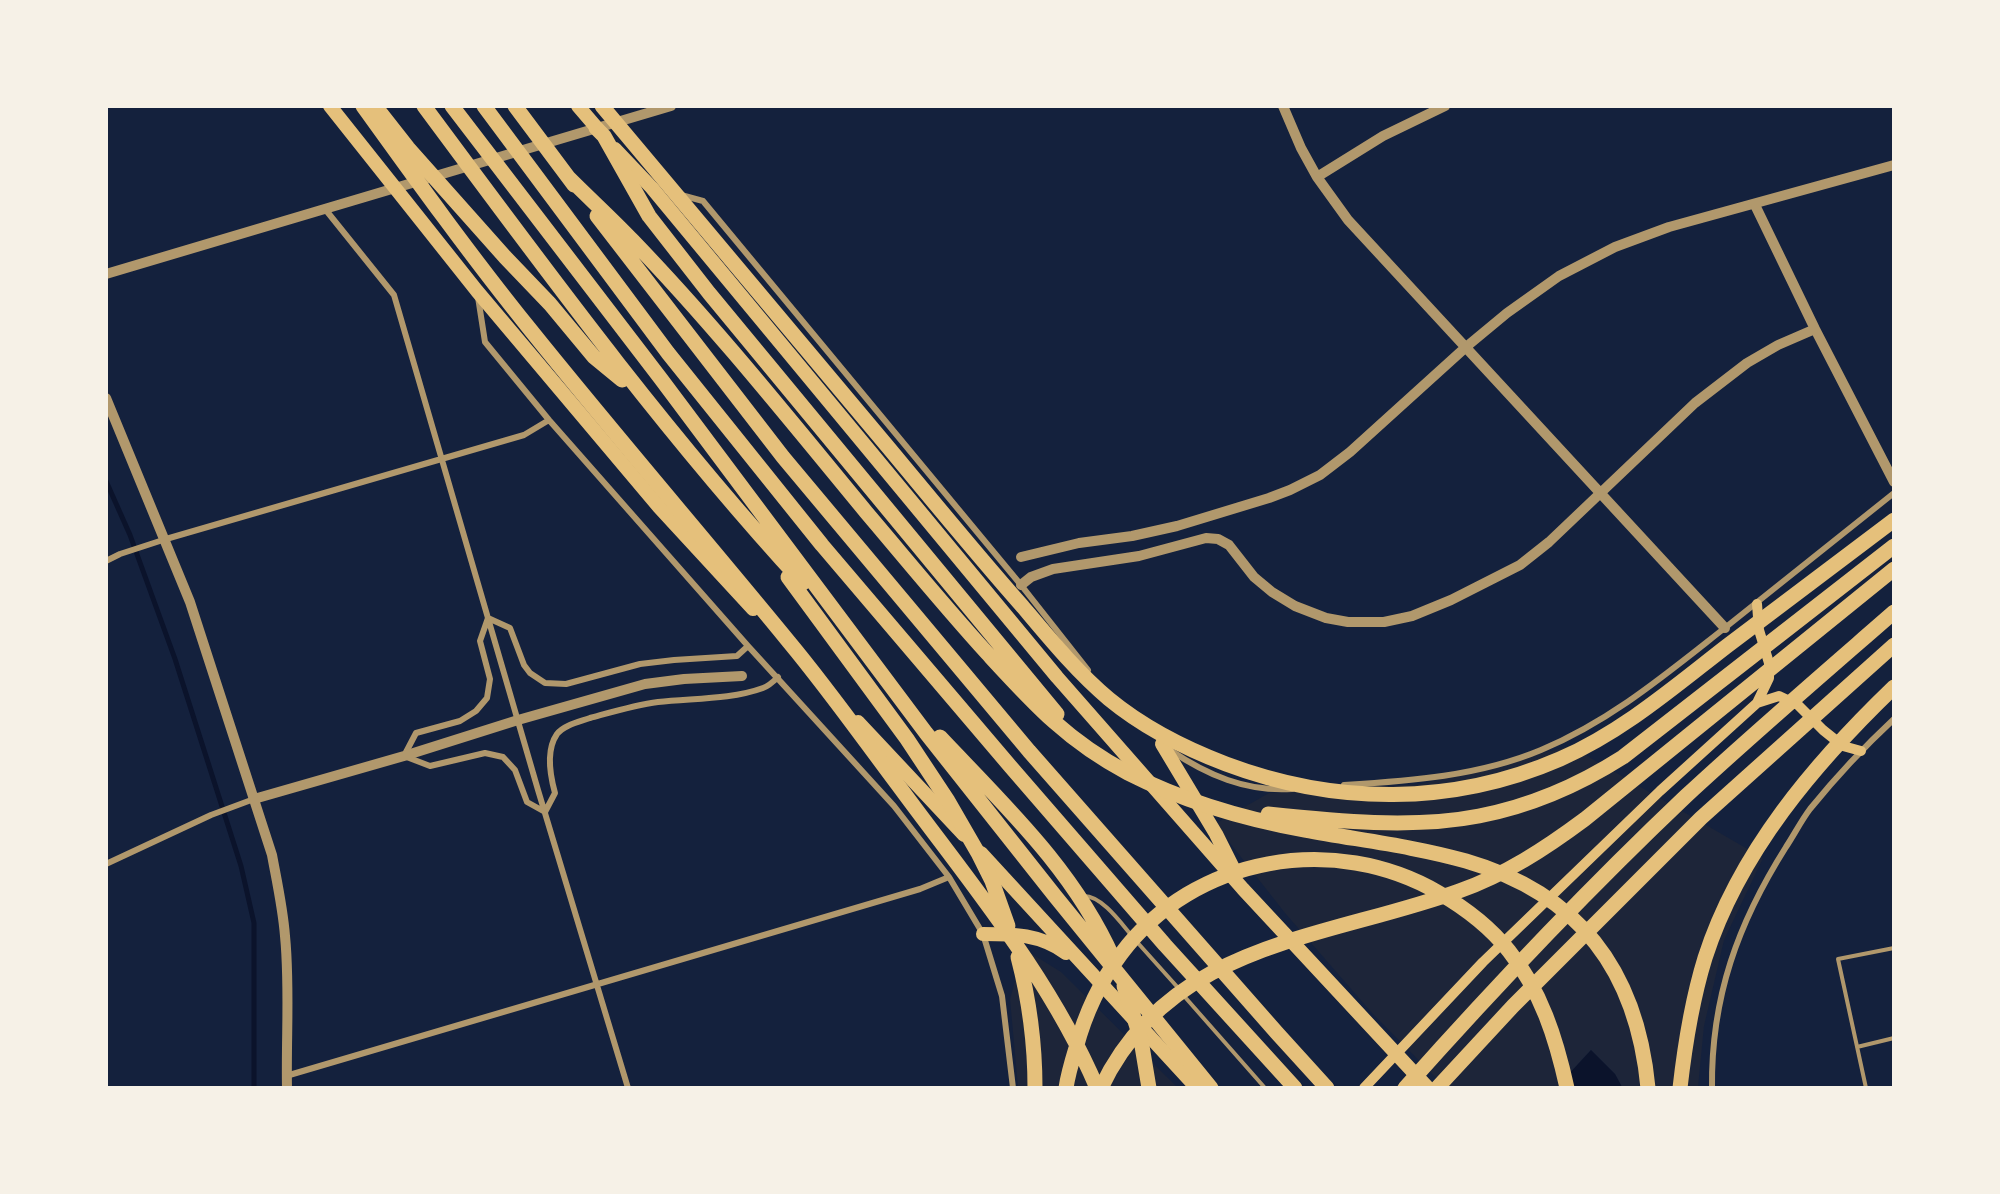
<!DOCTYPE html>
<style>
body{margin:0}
#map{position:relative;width:2000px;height:1194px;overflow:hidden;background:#14213d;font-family:"Noto Sans",sans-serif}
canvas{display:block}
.frame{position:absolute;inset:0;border:108px solid #f6f1e7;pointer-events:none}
</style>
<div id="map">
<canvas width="2000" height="1194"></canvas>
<div class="frame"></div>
</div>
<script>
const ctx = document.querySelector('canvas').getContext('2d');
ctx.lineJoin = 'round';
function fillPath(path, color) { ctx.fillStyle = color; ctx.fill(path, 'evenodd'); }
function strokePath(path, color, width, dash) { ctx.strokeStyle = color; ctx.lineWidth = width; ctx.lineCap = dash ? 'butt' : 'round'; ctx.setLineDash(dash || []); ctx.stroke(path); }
const green = new Path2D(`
 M 1570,746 L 1763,858 L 1724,940 L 1704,1026 L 1698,1087 L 1622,1087 L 1615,1074 L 1591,1050 L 1567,1076 L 1569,1087 L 1445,1087 L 1372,1013 L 1285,913 L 1215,824 L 1269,793 L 1421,784 Z
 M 1024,949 L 1061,972 L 1177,1087 L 1018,1087 L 1010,999 Z`);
const water = new Path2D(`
 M 1591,1050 L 1615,1074 L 1622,1087 L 1569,1087 L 1567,1076 Z`);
const stream = new Path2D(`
 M 106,481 L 130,535 L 175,659 L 241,866 L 254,923 L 254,1088`);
const service = new Path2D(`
 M 1084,896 C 1102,896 1121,923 1132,936
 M 1137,942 L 1180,990
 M 1184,996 L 1265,1088
 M 1857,1047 L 1894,1038
 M 1866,1088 L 1838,959 L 1894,948`);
const minor = new Path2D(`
 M 681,195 L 703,201 L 1021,585 L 1088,670
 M 325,209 L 394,295 L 538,790 L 628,1088
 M 478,297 L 485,342 L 549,420 L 748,646 L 894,806 L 949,877 L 983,934 L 1002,996 L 1013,1088
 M 106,561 L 120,554 L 166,539 L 524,435 L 549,420
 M 748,646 L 737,656 L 674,660 L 640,664 L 566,684 L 545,683 L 530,673 L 524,665 L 510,628 L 488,618 L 480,641 L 490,679 L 487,698 L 476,711 L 460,721 L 416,733 L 404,756 L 430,766 L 485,753 L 503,757 L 515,770 L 527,802 L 545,812 L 555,793 C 550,775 546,750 557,734 C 564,725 579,722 590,718 C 612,712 635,705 658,702 C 692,698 730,700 763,688 C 769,686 774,681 778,677
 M 1170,750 C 1207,775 1246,792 1292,789
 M 1344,785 C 1410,781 1479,776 1541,750 C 1612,720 1666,674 1726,627 C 1782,583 1838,538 1894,493
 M 106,864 L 211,815 L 254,799
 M 286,1076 L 920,889 L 949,877
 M 1712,1088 C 1711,997 1738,923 1786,847 C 1794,835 1801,821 1810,809 C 1836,777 1864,747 1894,719`);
const tertiary = new Path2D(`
 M 1283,106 L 1301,148 L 1317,177 L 1348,220 L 1725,628
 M 1317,177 L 1383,136 L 1445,106
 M 1755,205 L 1815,329 L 1894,482
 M 106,274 L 671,106
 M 106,398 L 190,602 L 272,855 C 277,882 283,909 285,936 C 290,986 286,1037 287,1088
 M 1021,557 L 1079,543 L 1132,536 L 1177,526 L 1269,498 L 1290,490 L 1320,475 L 1350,452 L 1466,347 L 1507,313 L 1559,276 L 1615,247 L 1669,227 L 1894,165
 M 1021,585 L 1031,577 L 1053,569 L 1139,556 L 1206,538 L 1218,539 L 1229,545 L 1254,577 L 1272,592 L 1295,606 L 1326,618 L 1348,622 L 1384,622 L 1412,616 L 1451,600 L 1520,565 L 1549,542 L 1695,403 L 1747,363 L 1778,345 L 1815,329
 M 254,799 L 404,756 L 518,720 L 645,684 L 684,679 L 742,676`);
const secondary = new Path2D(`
 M 1757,703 L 1779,696 L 1798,705 L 1823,730 L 1843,746 L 1861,751
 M 1364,1088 L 1483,962 L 1660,791 L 1757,703 L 1769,678 L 1769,663 L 1759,630 L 1757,604`);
const trunk = new Path2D(`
 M 330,106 L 477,291 L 659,507 L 753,609
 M 578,106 L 602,134
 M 615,149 L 652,188 L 1057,677 L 1243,889 L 1428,1088
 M 858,722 L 964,835
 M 1162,744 L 1216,834 L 1235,872
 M 981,853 L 1197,1088
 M 983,934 C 1014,934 1040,934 1066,953`);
const motorway = new Path2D(`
 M 363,106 C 417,181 471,256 529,328 C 614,434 703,537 789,642 C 829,690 864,740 901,789 C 971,884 1051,979 1097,1088
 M 375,106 L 408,148 L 505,257 L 550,304 L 594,357 L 622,380
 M 424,106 C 545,269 665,433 803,583
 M 452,106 L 661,379 L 926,733 L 1055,896 L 1211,1088
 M 484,106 L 668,353 L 822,545 L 1010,766 L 1165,945 L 1295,1088
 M 515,106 L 574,185
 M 602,106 C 698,220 793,334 888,447 C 933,501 977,555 1023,607 C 1050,639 1077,672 1109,699 C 1143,727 1184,748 1226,764 C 1335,805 1452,806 1560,759 C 1622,732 1674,687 1727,646 C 1782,604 1838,562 1894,520
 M 596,128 L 604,136 L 649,216 L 709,293 L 1057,714
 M 569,178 C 590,199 612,219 633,241 C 715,326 790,420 866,512 C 906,559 945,607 987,653 C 1033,703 1067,741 1128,773 C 1183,801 1244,819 1305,830 C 1358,840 1413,846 1466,861 C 1580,894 1637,971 1648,1088
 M 597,216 L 783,457 L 1029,751 L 1277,1033 L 1327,1088
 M 788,577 L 907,739 L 948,801 L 978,853 L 992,881 L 1008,926
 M 940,737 C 1005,806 1074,870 1113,958
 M 1268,814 C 1335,821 1413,829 1479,816 C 1531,806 1579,785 1623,757 L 1894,546
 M 1018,957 C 1029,999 1035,1044 1035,1088
 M 1124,986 L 1141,1040 L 1149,1088
 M 1066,1088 C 1068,1074 1072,1061 1076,1048 C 1085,1014 1100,982 1121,954 C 1194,856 1335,832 1439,893 C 1465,908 1490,927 1509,951 C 1541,991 1556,1038 1567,1088
 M 1101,1088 C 1170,942 1326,939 1459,891 C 1505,875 1546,848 1585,819 L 1894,569
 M 1405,1088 C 1495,987 1588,889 1686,796 C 1754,733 1824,673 1894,612
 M 1437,1088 L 1513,1006 L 1701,818 L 1894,645
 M 1680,1088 C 1685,1044 1692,1000 1705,958 C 1739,852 1815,763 1894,687`);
fillPath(green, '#1d2539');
fillPath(water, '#0b132b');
strokePath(stream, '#0b132b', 5);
strokePath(service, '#b1986c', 4);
strokePath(minor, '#b1986c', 6);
strokePath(tertiary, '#b1986c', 10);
strokePath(secondary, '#e5c07b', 10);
strokePath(trunk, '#e5c07b', 14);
strokePath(motorway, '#e5c07b', 15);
</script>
